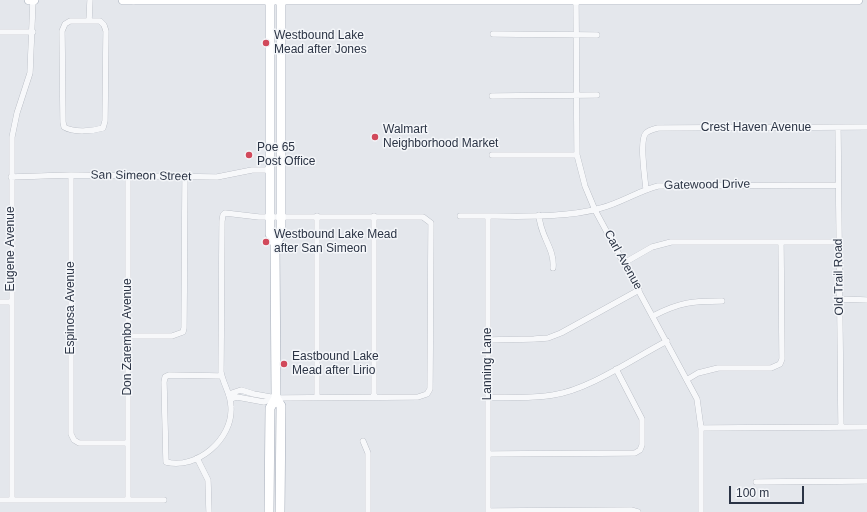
<!DOCTYPE html>
<style>
body{margin:0}
#map{position:relative;width:867px;height:512px;overflow:hidden;background:#e4e7ec;font-family:Helvetica,sans-serif}
canvas{display:block}
.scale{position:absolute;left:729px;top:486px;width:75px;height:18px;box-sizing:border-box;border:2px solid #2b3445;border-top:0;padding-left:5px;font-size:12px;line-height:14px;white-space:nowrap;color:#2b3445;-webkit-text-stroke:3px #f4f6f9;paint-order:stroke}
</style>
<div id="map">
<canvas width="867" height="512"></canvas>
<div class="scale">100 m</div>
</div>
<script>
const ctx = document.querySelector('canvas').getContext('2d');
ctx.lineJoin = 'round';
function strokePath(path, color, width, dash) { ctx.strokeStyle = color; ctx.lineWidth = width; ctx.lineCap = dash ? 'butt' : 'round'; ctx.setLineDash(dash || []); ctx.stroke(path); }
function drawText(font, color, halo, rows, align = 'center') {
  ctx.font = font + ' Helvetica,sans-serif'; ctx.lineWidth = 3; ctx.setLineDash([]); ctx.textBaseline = 'middle'; ctx.strokeStyle = halo; ctx.fillStyle = color; for (const [text, x, y, turn = 0] of rows) {
    ctx.save(); ctx.translate(x, y); ctx.rotate((+turn || 0) * Math.PI / 180); ctx.textAlign = isNaN(turn) ? turn : align; if (halo) ctx.strokeText(text, 0, 0); ctx.fillText(text, 0, 0); ctx.restore();
  }
}
const street = new Path2D(`
 M 576,0 L 577,155 L 585,186 L 595,210 L 697,399 L 701,428 L 701,512
 M 70,21 L 100,21 L 104,25 L 106,31 L 105,121 L 103,128 C 93,131 74,133 64,127 L 63,122 L 62,31 L 65,24 Z
 M 89,21 L 90,0
 M 0,32 L 33,32
 M 493,34 L 597,35
 M 492,96 L 597,95
 M 838,128 L 841,427
 M 492,155 L 577,155
 M 71,175 L 71,434 L 74,440 L 79,443 L 127,443
 M 11,177 L 71,175 L 217,177 L 252,170 L 270,170
 M 646,189 C 645,178 639,140 646,133 C 649,130 654,129 658,128 L 867,127
 M 539,215 C 540,237 555,248 553,268
 M 317,216 L 317,397
 M 460,216 C 503,215 560,220 601,208 C 621,203 638,191 658,186 L 838,185
 M 488,216 L 488,512
 M 624,263 L 652,247 L 671,242 L 839,242
 M 839,299 L 867,300
 M 0,302 L 11,302
 M 653,316 C 680,302 693,301 722,301
 M 128,336 L 172,336 L 183,332 L 184,328 L 185,176
 M 488,340 L 534,339 L 548,338 L 561,333 L 639,290
 M 221,376 L 169,375 L 165,377 L 164,382 L 166,462 C 197,470 233,439 231,407 C 231,394 223,384 221,372 L 222,221 L 223,215 L 225,213 L 259,217 L 423,217 L 431,223 L 430,389 L 427,394 L 418,397 L 276,398 L 254,394 L 241,390 L 229,394
 M 688,379 L 698,373 L 718,368 L 771,368 L 780,364 L 782,359 L 781,242
 M 374,397 L 374,216
 M 488,397 C 509,397 532,399 553,395 C 589,390 634,358 667,341
 M 230,399 L 237,397 L 264,402 L 275,398
 M 701,428 L 867,427
 M 363,441 L 368,453 L 368,512
 M 488,454 L 635,453 L 640,450 L 642,445 L 642,419 L 616,369
 M 197,458 L 208,480 L 209,512
 M 756,482 L 867,481
 M 128,499 L 128,176
 M 0,500 L 164,500
 M 12,500 L 12,137 L 17,113 L 30,73 L 33,0
 M 488,511 L 631,510 L 638,512`);
const primary = new Path2D(`
 M 29,0 L 34,0
 M 123,0 L 132,0
 M 135,0 L 858,0
 M 270,0 L 270,234 L 275,244 L 276,398 L 281,406 L 280,512
 M 275,244 L 281,235 L 281,0
 M 269,512 L 270,408 L 276,398`);
const markers = [
 [266,43,4,"#d1495b"],
 [375,137,4,"#d1495b"],
 [249,155,4,"#d1495b"],
 [266,242,4,"#d1495b"],
 [284,364,4,"#d1495b"]
];
const poiNames = [
 ["Westbound Lake",274,36],
 ["Mead after Jones",274,50],
 ["Walmart",383,130],
 ["Neighborhood Market",383,144],
 ["Poe 65",257,148],
 ["Post Office",257,162],
 ["Westbound Lake Mead",274,235],
 ["after San Simeon",274,249],
 ["Eastbound Lake",292,357],
 ["Mead after Lirio",292,371]
];
const streetNames = [
 ["Crest Haven Avenue",756,128],
 ["San Simeon Street",141,176,1],
 ["Gatewood Drive",707,185,-1],
 ["Eugene Avenue",11,249,-90],
 ["Carl Avenue",623,260,61],
 ["Old Trail Road",839,277,-91],
 ["Espinosa Avenue",71,308,-90],
 ["Don Zarembo Avenue",128,337,-90],
 ["Lanning Lane",488,364,-90]
];
strokePath(street, '#a9aeb7', 6);
strokePath(primary, '#a3abb8', 10);
strokePath(street, '#f7f8fa', 5.5);
strokePath(primary, '#fff', 9);
for (const [x, y, r, color] of markers) { const dot = new Path2D(); dot.arc(x, y, r, 0, 2 * Math.PI); ctx.fillStyle = color; ctx.fill(dot); strokePath(dot, '#f4f6f9', 1.5); }
drawText('12px', '#2b3445', '#f4f6f9', poiNames, 'left');
drawText('12px', '#2b3445', '#f4f6f9', streetNames);
</script>
